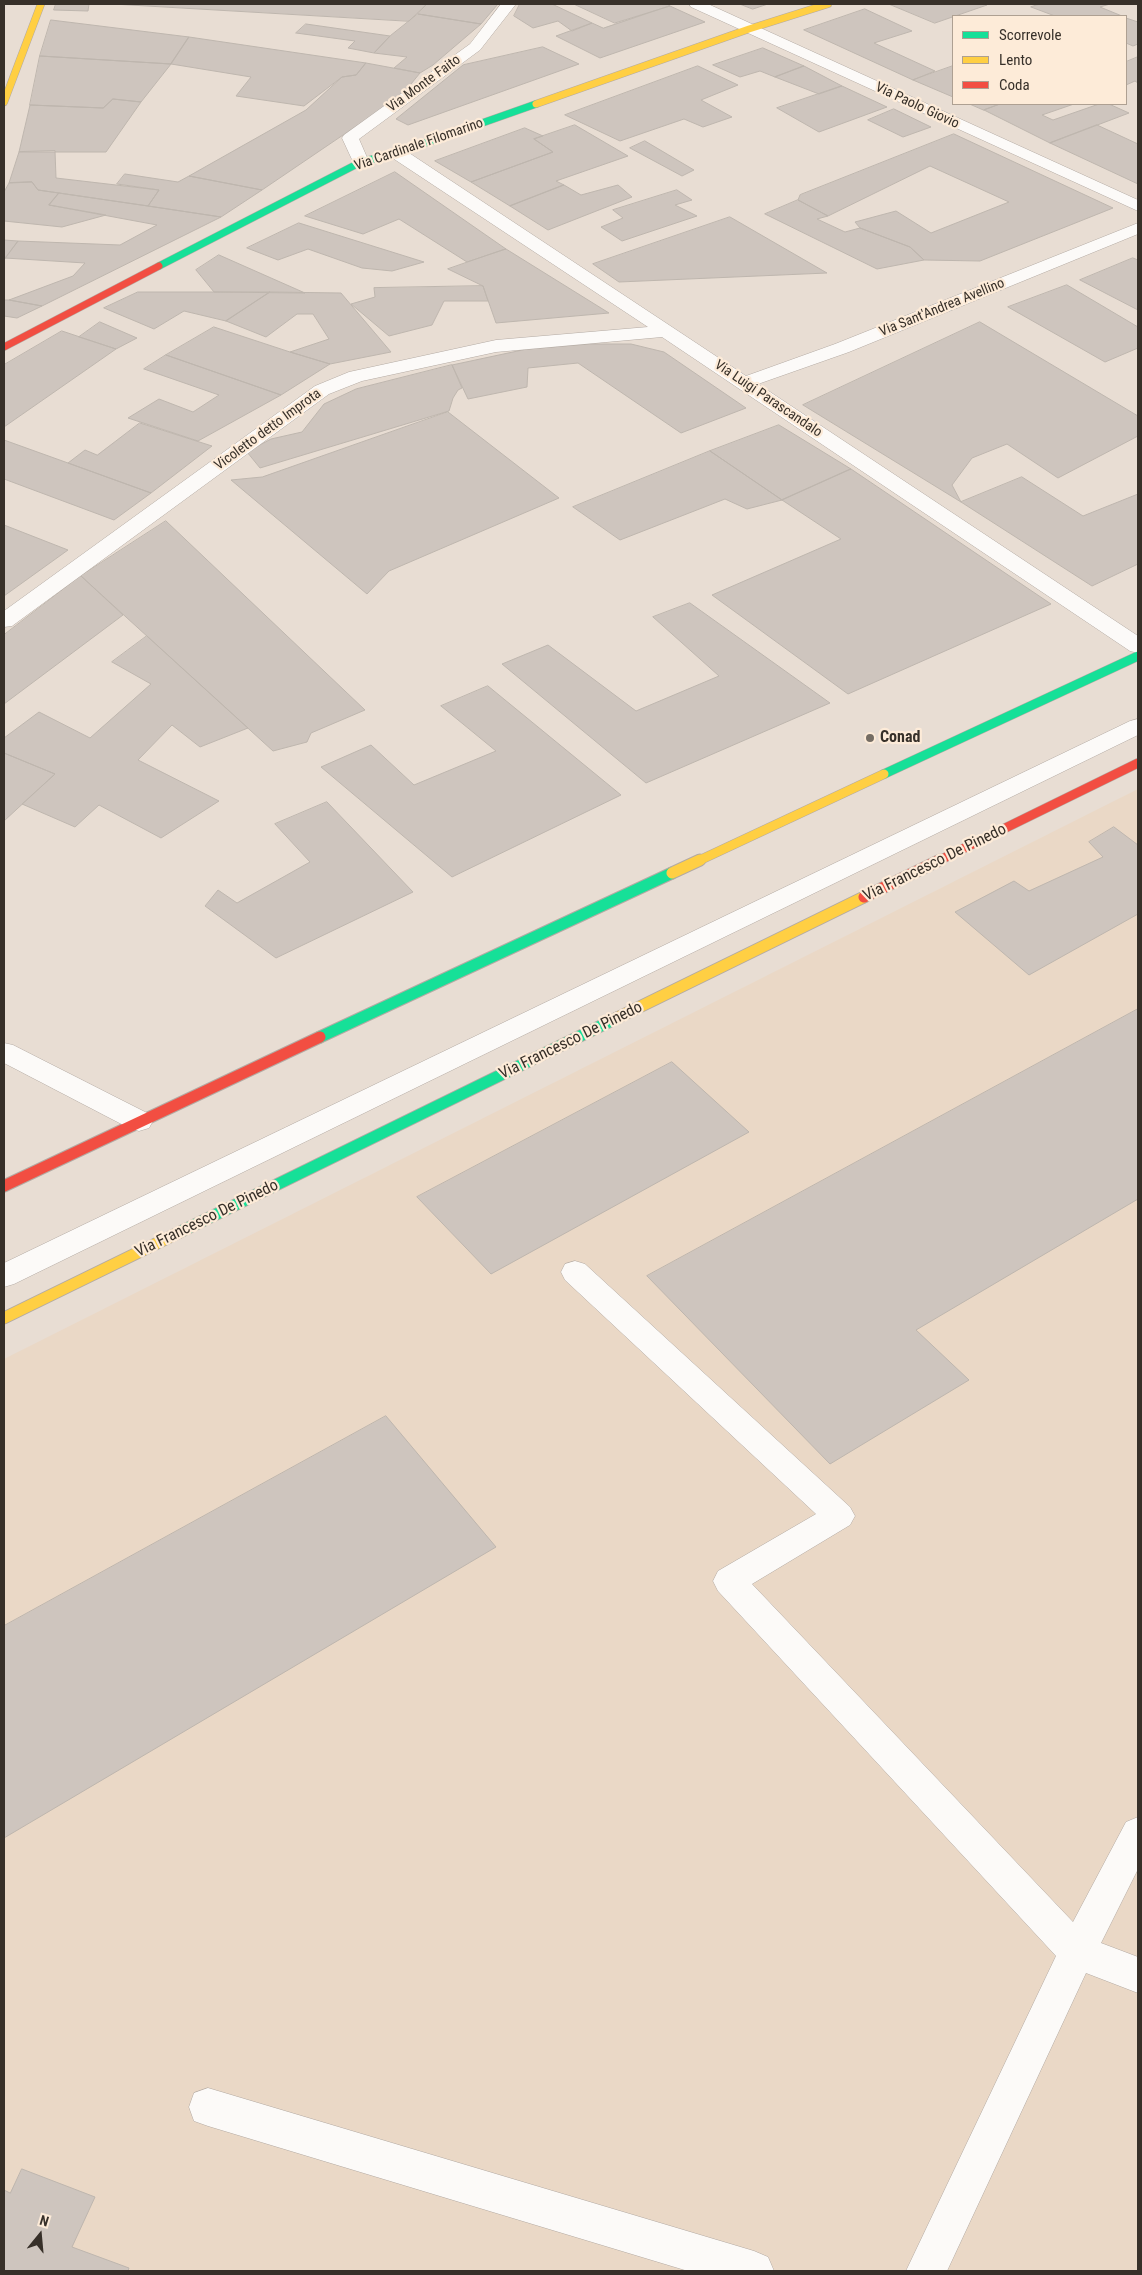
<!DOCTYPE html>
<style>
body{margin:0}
#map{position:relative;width:1142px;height:2275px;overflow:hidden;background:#e8ddd3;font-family:"Roboto Condensed",sans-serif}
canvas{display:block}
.frame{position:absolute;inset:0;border:5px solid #373029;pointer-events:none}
.legend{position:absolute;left:952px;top:15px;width:175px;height:90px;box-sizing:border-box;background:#fdebd8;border:1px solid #aea092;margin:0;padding:6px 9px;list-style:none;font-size:15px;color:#373029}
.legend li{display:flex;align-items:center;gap:10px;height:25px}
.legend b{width:25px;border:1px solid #aea092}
.north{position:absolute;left:15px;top:2210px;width:50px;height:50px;-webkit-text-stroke:4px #fdebd8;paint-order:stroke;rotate:17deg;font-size:14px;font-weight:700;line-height:20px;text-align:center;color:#373029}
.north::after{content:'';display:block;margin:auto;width:18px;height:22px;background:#373029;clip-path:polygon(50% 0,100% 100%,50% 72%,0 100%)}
</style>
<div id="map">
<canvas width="1142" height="2275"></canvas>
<div class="frame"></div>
<ul class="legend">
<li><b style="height:6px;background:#16e098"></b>Scorrevole</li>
<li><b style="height:6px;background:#ffcf43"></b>Lento</li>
<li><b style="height:6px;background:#f24e42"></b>Coda</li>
</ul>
<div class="north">N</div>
</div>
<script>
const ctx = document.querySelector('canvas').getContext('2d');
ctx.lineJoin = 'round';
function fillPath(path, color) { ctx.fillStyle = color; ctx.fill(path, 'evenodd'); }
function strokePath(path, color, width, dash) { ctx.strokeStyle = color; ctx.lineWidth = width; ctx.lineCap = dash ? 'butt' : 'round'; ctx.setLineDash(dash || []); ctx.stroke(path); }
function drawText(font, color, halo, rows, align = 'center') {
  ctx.font = font + ' "Roboto Condensed",sans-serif'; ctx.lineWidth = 4.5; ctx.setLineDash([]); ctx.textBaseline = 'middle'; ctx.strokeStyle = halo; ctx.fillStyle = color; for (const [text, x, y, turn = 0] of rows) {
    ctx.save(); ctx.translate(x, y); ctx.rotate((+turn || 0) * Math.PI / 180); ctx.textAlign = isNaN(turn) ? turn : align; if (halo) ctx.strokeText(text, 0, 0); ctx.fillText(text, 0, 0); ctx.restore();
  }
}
const built = new Path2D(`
 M 1138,789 L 1138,2271 L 4,2271 L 4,1359 Z`);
const building = new Path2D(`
 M 56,4 L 89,4 L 88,11 L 54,10 Z
 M 113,4 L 427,4 L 409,21 Z
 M 427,4 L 498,4 L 481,24 L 418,14 Z
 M 520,4 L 552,4 L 592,23 L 572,31 L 558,21 L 533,28 L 514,16 Z
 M 574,4 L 667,4 L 670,6 L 615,23 Z
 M 740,4 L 768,4 L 753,9 Z
 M 889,4 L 983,4 L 987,5 L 935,23 Z
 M 1040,4 L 1110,4 L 1100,7 L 1122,16 L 1055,16 L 1031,7 Z
 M 670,6 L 705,22 L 600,58 L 556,36 L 592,23 L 603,28 Z
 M 865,9 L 912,31 L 874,43 L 935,71 L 913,80 L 804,30 Z
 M 418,14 L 481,24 L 433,65 L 420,73 L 394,68 L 407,57 L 374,53 L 390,36 Z
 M 1126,18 L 1138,22 L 1138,44 L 1133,46 L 1126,43 Z
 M 51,20 L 189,37 L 171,64 L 40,56 Z
 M 306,24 L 390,36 L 374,53 L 348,48 L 355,41 L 296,33 Z
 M 189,37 L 366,63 L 356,75 L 342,77 L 304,106 L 236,96 L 251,77 L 171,64 Z
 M 543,47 L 579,64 L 408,125 L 396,119 L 463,65 Z
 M 763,48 L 804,66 L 775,77 L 760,71 L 740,77 L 713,65 Z
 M 40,56 L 171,64 L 141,102 L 113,99 L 103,108 L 30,105 Z
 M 1138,57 L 1138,83 L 1135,81 L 1126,85 L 1126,62 Z
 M 366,63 L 420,73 L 402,95 L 262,190 L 189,176 L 306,110 L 342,77 L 356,75 Z
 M 698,66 L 738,85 L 701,100 L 732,117 L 703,127 L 684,119 L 620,141 L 565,115 Z
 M 804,66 L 842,86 L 819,94 L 775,77 Z
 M 953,66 L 953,97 L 913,80 Z
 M 842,86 L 887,107 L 819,132 L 777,108 Z
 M 113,99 L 141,102 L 106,152 L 19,152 L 30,105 L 103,108 Z
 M 970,104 L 1000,104 L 984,110 Z
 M 1000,104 L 1074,104 L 1042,115 L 1053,120 L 1099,104 L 1109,104 L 1129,113 L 1050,143 L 984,110 Z
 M 894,109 L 931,127 L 903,137 L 868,120 Z
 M 575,125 L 628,156 L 556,181 L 564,185 L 510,206 L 471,182 L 553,152 L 534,139 Z
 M 1097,125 L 1138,144 L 1138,184 L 1050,143 Z
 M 525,128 L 543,136 L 534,139 L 553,152 L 471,182 L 435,161 Z
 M 954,134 L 1113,208 L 980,261 L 924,260 L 910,247 L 860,228 L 855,222 L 896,211 L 931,233 L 1009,202 L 930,166 L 828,216 L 798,200 L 800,195 Z
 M 645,141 L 694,170 L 682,176 L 630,148 Z
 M 55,151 L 56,178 L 159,190 L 148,206 L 38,190 L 32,182 L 9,183 L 19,152 Z
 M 395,172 L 506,249 L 467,262 L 399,219 L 363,234 L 305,216 Z
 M 125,174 L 178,182 L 189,176 L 262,190 L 221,217 L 148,206 L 159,190 L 117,184 Z
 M 32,182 L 38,190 L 59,193 L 49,205 L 106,215 L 62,227 L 4,221 L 4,192 L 9,183 Z
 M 564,185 L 581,195 L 618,185 L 632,197 L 548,230 L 510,206 Z
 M 677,190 L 692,200 L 675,205 L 697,216 L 622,241 L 601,227 L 623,218 L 613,210 Z
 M 59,193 L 148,206 L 221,217 L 42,306 L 9,300 L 73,276 L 85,263 L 5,258 L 18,241 L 120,245 L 157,225 L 49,205 Z
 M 798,200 L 828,216 L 817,219 L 845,232 L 860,228 L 910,247 L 924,260 L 877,269 L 765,214 Z
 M 730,217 L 827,273 L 619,282 L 593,264 Z
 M 299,223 L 424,262 L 392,271 L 362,268 L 308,249 L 278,260 L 247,248 Z
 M 4,240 L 18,241 L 4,260 Z
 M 506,249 L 609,313 L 496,323 L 483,286 L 448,269 Z
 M 219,255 L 305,293 L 214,292 L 196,270 Z
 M 1133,258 L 1138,260 L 1138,310 L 1080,280 Z
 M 1067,285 L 1138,327 L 1138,348 L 1105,362 L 1008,307 Z
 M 483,286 L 488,301 L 444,301 L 432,325 L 389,336 L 351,304 L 375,297 L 374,288 Z
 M 138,292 L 270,292 L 226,321 L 184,311 L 154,329 L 104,308 Z
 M 270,292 L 341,293 L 391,352 L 330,364 L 290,352 L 329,339 L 313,314 L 297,314 L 266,337 L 226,321 Z
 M 4,300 L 9,300 L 42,306 L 17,318 L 4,316 Z
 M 100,322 L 137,338 L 116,349 L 79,337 Z
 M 980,322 L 1138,416 L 1138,436 L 1058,478 L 1007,444 L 972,458 L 952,485 L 961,502 L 803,405 Z
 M 214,327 L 290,352 L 330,364 L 281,395 L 166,355 Z
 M 62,331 L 116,349 L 4,427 L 4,365 Z
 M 590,344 L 631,344 L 664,352 L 746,408 L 681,433 L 578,363 L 528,368 L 527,387 L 468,399 L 452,365 L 527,349 Z
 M 166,355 L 281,395 L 198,441 L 128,418 L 159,399 L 193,412 L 219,395 L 144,369 Z
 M 452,365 L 462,388 L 458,390 L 453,398 L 449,411 L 260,468 L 247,452 L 271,439 L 302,432 L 324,404 L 356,389 Z
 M 448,412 L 559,498 L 389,571 L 367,594 L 231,480 L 262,477 Z
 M 140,423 L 212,446 L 151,493 L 68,463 L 85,450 L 97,455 Z
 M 779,425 L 851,469 L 782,500 L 710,451 Z
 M 4,440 L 68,463 L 151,493 L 114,520 L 4,479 Z
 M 710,451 L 782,500 L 747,509 L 725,499 L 620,540 L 573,507 Z
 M 851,469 L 1051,604 L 848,694 L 712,595 L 841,539 L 782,500 Z
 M 1022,477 L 1083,516 L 1138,494 L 1138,564 L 1092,586 L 961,502 Z
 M 166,521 L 365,710 L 311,733 L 307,742 L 273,751 L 81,576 Z
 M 4,525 L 68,550 L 4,596 Z
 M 81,576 L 123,615 L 4,704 L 4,635 Z
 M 690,603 L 830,703 L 646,783 L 502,664 L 548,645 L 636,711 L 719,676 L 653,617 Z
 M 147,636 L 248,728 L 200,747 L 172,725 L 138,760 L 219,801 L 161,838 L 99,805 L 75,827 L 22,804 L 55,774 L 4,753 L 4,738 L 39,712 L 90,738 L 151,684 L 112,662 Z
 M 488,686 L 621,795 L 452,877 L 321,767 L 371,745 L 414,785 L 496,751 L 441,706 Z
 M 4,753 L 55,774 L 4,821 Z
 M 327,802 L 413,892 L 276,958 L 205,906 L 218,890 L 237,903 L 310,862 L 275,824 Z
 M 1114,827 L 1138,845 L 1138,914 L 1029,975 L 955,912 L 1014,881 L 1029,891 L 1103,857 L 1089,842 Z
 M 1138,1009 L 1138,1199 L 916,1330 L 969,1380 L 830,1464 L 647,1276 Z
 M 672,1062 L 749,1132 L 491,1274 L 417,1197 Z
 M 386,1416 L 496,1547 L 4,1838 L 4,1626 Z
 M 22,2169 L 95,2197 L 72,2247 L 129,2268 L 128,2271 L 4,2271 L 4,2190 L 10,2193 Z`);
const lane = new Path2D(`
 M 1138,719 L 1138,735 L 14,1284 L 4,1287 L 4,1263 L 1130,721 Z
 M 575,1261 L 585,1264 L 850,1507 L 855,1516 L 850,1525 L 752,1584 L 1073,1922 L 1126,1822 L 1138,1817 L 1138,1869 L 1101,1943 L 1138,1957 L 1138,1993 L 1086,1973 L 947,2271 L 906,2271 L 1056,1956 L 718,1591 L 713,1581 L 718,1571 L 816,1514 L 565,1280 L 561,1272 L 565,1264 Z
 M 208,2088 L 754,2251 L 768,2257 L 774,2271 L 688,2271 L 208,2126 L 194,2121 L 189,2107 L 194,2093 Z`);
const street = new Path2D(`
 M 501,4 L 516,4 L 480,50 L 359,139 L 369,162 L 367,166 L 355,166 L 342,138 L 344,135 L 470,44 Z
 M 689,4 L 708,4 L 1138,200 L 1138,211 L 691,7 Z
 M 397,148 L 403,149 L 746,376 L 835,344 L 1138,223 L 1138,234 L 849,352 L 758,384 L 1138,636 L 1138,653 L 1130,651 L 662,337 L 496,352 L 362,381 L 329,394 L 12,626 L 4,627 L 4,611 L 315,386 L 349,372 L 496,340 L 648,327 L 391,157 L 389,153 L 391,149 Z
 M 4,1043 L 13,1045 L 149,1114 L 153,1121 L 149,1128 L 139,1131 L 129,1128 L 4,1063 Z`);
const fastFar2 = new Path2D(`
 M 159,266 L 361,162 L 397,153 L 536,104`);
const fastFar1 = new Path2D(`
 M 884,774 L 1138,656`);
const fast = new Path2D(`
 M 320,1037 L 672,873
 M 180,1232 L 617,1018`);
const slowFar2 = new Path2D(`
 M 4,102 L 41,4
 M 536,104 L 749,29 L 828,4`);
const slowFar1 = new Path2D(`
 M 698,861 L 884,774`);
const slow = new Path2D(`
 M 672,873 L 700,860
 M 617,1018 L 864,897
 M 4,1318 L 180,1232`);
const jamFar2 = new Path2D(`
 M 4,347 L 159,266`);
const jamFar1 = new Path2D(`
 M 938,861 L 1138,763`);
const jam = new Path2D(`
 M 864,897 L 940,860
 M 4,1186 L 320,1037`);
const markers = [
 [870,738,5,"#756d64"]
];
const farStreetnames = [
 ["Via Monte Faito",424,84,-36],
 ["Via Paolo Giovio",917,106,25],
 ["Via Cardinale Filomarino",419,145,-19],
 ["Via Sant'Andrea Avellino",942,308,-22],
 ["Via Luigi Parascandalo",768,399,34],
 ["Vicoletto detto Improta",268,430,-36]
];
const poiNames = [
 ["Conad",880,738]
];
const streetNames = [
 ["Via Francesco De Pinedo",935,863,-26],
 ["Via Francesco De Pinedo",571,1041,-26],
 ["Via Francesco De Pinedo",207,1219,-26]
];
fillPath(built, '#ead8c6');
fillPath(building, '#cec5be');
strokePath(building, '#beb6ae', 1);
strokePath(lane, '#b3aaa3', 1);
strokePath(street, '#b3aaa3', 1);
strokePath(fastFar2, '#b3aaa3', 8);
strokePath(fastFar1, '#b3aaa3', 10);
strokePath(fast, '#b3aaa3', 13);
strokePath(slowFar2, '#b3aaa3', 8);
strokePath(slowFar1, '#b3aaa3', 10);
strokePath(slow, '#b3aaa3', 13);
strokePath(jamFar2, '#b3aaa3', 8);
strokePath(jamFar1, '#b3aaa3', 10);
strokePath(jam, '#b3aaa3', 13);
fillPath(lane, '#fcfaf8');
fillPath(street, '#fcfaf8');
strokePath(fastFar2, '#16e098', 7);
strokePath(fastFar1, '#16e098', 9);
strokePath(fast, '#16e098', 11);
strokePath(slowFar2, '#ffcf43', 7);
strokePath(slowFar1, '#ffcf43', 9);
strokePath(slow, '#ffcf43', 11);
strokePath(jamFar2, '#f24e42', 7);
strokePath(jamFar1, '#f24e42', 9);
strokePath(jam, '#f24e42', 11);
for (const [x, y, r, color] of markers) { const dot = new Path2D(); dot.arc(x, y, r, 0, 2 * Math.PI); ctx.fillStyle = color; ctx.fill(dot); strokePath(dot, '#fdebd8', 2); }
drawText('14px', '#373029', '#fdebd8', farStreetnames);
drawText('bold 16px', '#373029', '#fdebd8', poiNames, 'left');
drawText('16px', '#373029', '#fdebd8', streetNames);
</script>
